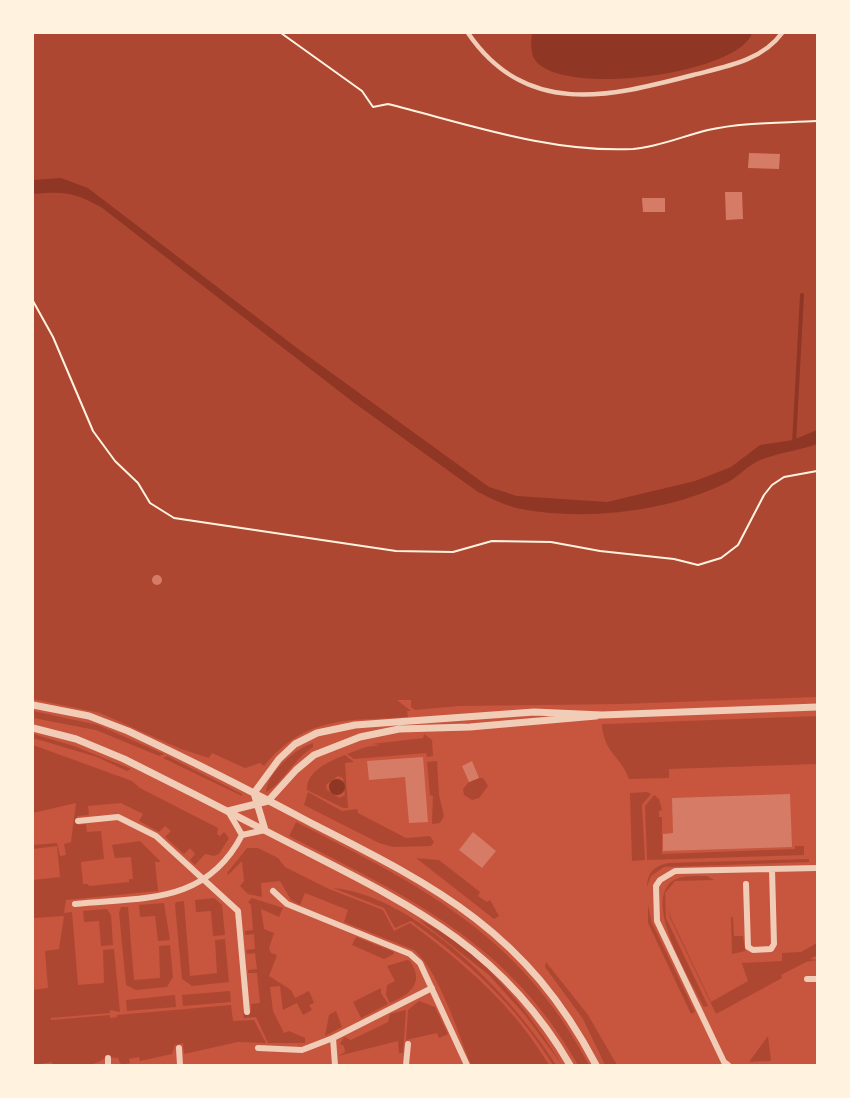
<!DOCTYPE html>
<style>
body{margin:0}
#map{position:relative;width:850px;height:1098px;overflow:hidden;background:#c8553d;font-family:"Public Sans",sans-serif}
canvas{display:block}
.frame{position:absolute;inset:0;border:34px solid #fff3e0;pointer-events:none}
</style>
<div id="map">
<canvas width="850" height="1098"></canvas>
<div class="frame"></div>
</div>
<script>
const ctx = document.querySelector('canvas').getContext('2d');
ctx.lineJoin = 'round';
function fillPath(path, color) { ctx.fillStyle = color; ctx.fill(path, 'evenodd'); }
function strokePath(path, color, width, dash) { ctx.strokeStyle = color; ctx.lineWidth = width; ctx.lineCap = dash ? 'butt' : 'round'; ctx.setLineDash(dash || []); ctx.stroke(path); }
const green = new Path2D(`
 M 33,33 L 817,33 L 817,697 L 621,704 L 459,706 L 415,710 L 411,707 L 411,700 L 397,700 L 411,711 L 407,711 L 408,717 C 347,721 306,715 264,766 L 260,763 L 245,768 L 212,753 L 209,758 L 181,749 L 100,713 L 33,699 Z
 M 33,711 L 98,725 L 164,754 L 159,756 L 96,730 L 33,718 Z
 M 817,716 L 817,764 L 669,769 L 669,778 L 629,779 C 620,755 607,756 602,728 L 602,724 L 607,724 Z
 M 33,734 L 74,746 L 131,769 L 127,771 L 97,757 L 33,738 Z
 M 424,734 L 432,740 L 433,756 L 427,757 L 426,753 L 354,759 L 347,754 L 366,747 L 381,745 L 372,744 L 423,738 Z
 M 313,743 L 313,747 C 294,759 280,786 266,792 C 267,773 296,748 313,743 Z
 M 33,745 L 132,781 L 140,788 L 218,828 L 217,834 L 220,836 L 224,832 L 229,838 L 219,854 L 214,856 L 205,854 L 195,865 L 190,860 L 195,854 L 190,848 L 184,854 L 165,837 L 171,831 L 165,826 L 159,832 L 139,821 L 143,814 L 121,803 L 88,806 L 89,815 L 77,816 L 78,825 L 86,824 L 87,832 L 101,831 L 104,859 L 81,862 L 83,884 L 88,884 L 89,886 L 129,882 L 129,879 L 133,879 L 131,857 L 115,858 L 112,845 L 140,841 L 161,862 L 155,862 L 158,891 L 66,900 L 64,913 L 72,912 L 78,985 L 104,983 L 103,950 L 114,949 L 120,1012 L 110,1010 L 110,1013 L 51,1018 L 51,1020 L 110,1015 L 110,1018 L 117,1017 L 117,1015 L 231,1005 L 233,1021 L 254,1020 L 266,1043 L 238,1042 L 184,1054 L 183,1043 L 175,1045 L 172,1054 L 140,1061 L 139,1057 L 129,1059 L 130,1063 L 121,1065 L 118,1058 L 106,1057 C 94,1069 69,1065 53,1065 L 52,1062 L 33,1065 L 33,990 L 48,988 L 45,951 L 59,949 L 64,916 L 33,918 L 33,880 L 60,877 L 57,846 L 33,849 L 33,845 L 57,843 L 60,856 L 66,855 L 64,844 L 71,842 L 76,803 L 33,813 Z
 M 345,755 L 354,762 L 345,763 L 348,808 L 343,808 L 307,790 C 306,771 330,761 345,755 ZM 338,776 L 343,778 L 345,795 L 340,798 L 327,790 L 326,785 Z
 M 167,756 L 242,794 L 242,796 L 163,758 Z
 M 437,761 L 439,795 L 444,816 L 440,823 L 432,824 L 433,796 L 430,795 L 427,762 Z
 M 479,778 L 483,778 L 488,786 L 479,798 L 472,800 L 464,795 L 463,789 L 468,783 Z
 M 308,792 L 342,811 L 357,809 L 358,813 L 406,838 L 430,836 L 434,842 L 431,846 L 393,847 L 379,843 L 304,805 Z
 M 647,792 L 651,794 L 642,805 L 645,860 L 632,861 L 630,793 Z
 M 654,795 L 659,799 L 662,810 L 659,811 L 659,817 L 662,817 L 662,854 L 795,849 L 795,846 L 804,846 L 804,855 L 647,860 L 645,806 Z
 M 296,822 C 421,886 520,934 589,1065 L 578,1065 C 509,942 408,897 289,836 Z
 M 247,848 L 258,848 L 278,858 L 285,867 L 329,889 L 383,910 L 394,931 L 410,923 C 465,964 514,1006 549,1065 L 471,1065 C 458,1033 439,971 414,950 L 344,922 L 348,910 L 305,893 L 300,905 L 291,900 L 280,881 L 261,883 L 262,897 L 248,894 L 240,886 L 244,881 L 242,861 L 228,875 L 227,873 Z
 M 416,858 L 439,860 L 480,892 L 478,896 L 487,902 L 490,900 L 499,916 L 494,919 Z
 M 809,859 L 809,862 L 664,867 L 651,876 L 647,887 C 647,873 654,866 668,863 Z
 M 707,876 L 714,880 L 675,881 L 665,893 L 666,918 L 708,1006 L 704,1007 C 692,982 640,900 674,880 C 683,875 696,876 707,876 Z
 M 333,888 C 417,896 513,997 556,1065 L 553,1065 C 516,1005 467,961 411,921 L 395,928 L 384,908 Z
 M 214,898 L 222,905 L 225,935 L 213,936 L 211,911 L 196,912 L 195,900 Z
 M 252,898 L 283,908 L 279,917 L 261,909 L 264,929 L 274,933 L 269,948 L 271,953 L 277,955 L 269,976 L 291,990 L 295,998 L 309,991 L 314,1003 L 309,1005 L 312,1010 L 303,1015 L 297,1003 L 283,1010 L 280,986 L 270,987 L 273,1011 L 284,1033 L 289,1031 L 305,1038 L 305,1043 L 268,1043 L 256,1017 L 244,1018 L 243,1013 L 251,1012 L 251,1004 L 260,1003 L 257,973 L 248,973 L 248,970 L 257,969 L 255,953 L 247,954 L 246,950 L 255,949 L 254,934 L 245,935 L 245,931 L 253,930 L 251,905 L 248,902 Z
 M 184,901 L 190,976 L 217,973 L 215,940 L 225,939 L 229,982 L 192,986 L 182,979 L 175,905 L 176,902 Z
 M 164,903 L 170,940 L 158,941 L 155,916 L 140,917 L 139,905 Z
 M 648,905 L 652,923 L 695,1012 L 691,1014 L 648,923 Z
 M 121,907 L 128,907 L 134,980 L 160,978 L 159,946 L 170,945 L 173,977 L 167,987 L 136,990 L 126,985 L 119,913 Z
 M 107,909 L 111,915 L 113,945 L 101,946 L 99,921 L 84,922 L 83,911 Z
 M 669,910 L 671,918 L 711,1002 L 748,981 L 740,958 L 742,963 L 782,961 L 782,953 L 801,952 L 817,943 L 817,955 L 810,959 L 817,960 L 806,962 L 781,975 L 782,978 L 716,1014 L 670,918 Z
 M 731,917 L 733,917 L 734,936 L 743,936 L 745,951 L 732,954 Z
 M 418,919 C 479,948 528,1009 562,1065 L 525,1015 L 489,975 Z
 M 356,937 L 394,952 L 394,954 L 384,959 L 352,945 Z
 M 407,960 L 410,961 C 425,984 410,994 390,1003 L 386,995 L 387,985 L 395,981 L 387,966 Z
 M 546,962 L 588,1015 L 617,1065 L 605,1065 L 583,1019 L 545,967 Z
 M 381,988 L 381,993 L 388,1004 L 361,1018 L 353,1002 Z
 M 230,991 L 231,1002 L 183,1006 L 182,995 Z
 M 175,995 L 176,1007 L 127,1011 L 126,1000 Z
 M 419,1001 L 435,1007 L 448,1034 L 439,1038 L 437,1033 L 406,1040 L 408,1010 Z
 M 406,1010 L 403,1053 L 399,1053 L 398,1041 L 338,1056 L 345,1052 L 344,1046 L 340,1044 L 344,1037 L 351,1040 L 388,1022 L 390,1014 Z
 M 336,1011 L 342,1027 L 325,1036 L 329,1015 Z
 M 768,1036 L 771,1061 L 749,1062 Z`);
const water = new Path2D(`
 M 532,33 L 752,33 C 739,74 562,98 535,60 C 530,52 531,42 532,33 Z
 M 61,178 L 88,188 L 297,348 L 489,487 L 517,496 L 607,502 L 695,481 L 731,467 L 760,445 L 793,440 L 817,430 L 817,444 C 798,451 774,453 756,462 C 745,468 737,478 726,483 C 667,512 585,521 521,509 C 506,506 492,499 478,492 L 353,402 L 101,207 C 73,192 64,191 33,194 L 33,180 Z
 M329 787a8 8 0 1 1 16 0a8 8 0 1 1-16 0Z`);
const stream = new Path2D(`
 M 794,444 L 802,295`);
const building = new Path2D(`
 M 749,153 L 780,154 L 779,169 L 748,168 Z
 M 725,192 L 742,192 L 743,219 L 726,220 Z
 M 642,198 L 665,198 L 665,212 L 643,212 Z
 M152 580a5 5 0 1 1 10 0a5 5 0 1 1-10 0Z
 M 423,757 L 428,822 L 409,823 L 405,777 L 369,780 L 367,761 Z
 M 472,761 L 479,778 L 469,782 L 462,766 Z
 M 790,794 L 792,847 L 663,851 L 663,834 L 673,833 L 672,798 Z
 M 473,832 L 496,851 L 482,868 L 459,850 Z`);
const path = new Path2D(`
 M 281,33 L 362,91 L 373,107 L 388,104 C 468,124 550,153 633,149 C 659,147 683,136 708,130 C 743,122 781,123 817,121
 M 33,301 L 53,337 L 93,431 L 115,461 L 138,483 L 150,503 L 174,518 L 396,551 L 453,552 L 492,541 L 551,542 L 600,551 L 674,559 L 698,565 L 721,558 L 738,545 L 764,495 L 772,485 L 784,477 L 817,471`);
const pedestrian = new Path2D(`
 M 468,33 C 526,118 609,97 693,75 C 724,67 762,61 782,33`);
const minor = new Path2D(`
 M 228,811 L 242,835
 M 78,821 L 118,817 L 156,836 L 238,911 L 247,1012
 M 242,835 L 265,830
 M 746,884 L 748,947 L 753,950 L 771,949 L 774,944 L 772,869
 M 273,891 L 287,904 L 410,954 L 420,963 L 467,1065
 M 75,904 C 143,897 206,905 242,835
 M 807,979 L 817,979
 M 333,1038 L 335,1065
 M 179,1048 L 180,1065
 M 258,1048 L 302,1050 L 333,1038 L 432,988
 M 108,1058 L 108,1065
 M 406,1065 L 408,1044
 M 728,1065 L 724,1062 L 657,921 L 656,886 L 660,880 L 675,871 L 817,868`);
const tertiary = new Path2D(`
 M 33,705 L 89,716 L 128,731 C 190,760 251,791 311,823 C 439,888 526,932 596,1065
 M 33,728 L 76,739 L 124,759 C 184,789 243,819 303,850 C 415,907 504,951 570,1065
 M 228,811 L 268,801 L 296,770 L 314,755 L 360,737 L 399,729 L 470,727 L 596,716
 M 265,830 L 254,793 L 279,759 L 295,744 L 317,733 L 355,725 L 534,712 L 602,715 L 817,707`);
fillPath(green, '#ae4732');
fillPath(water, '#8f3625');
strokePath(stream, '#8f3625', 4);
fillPath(building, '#d67c66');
strokePath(path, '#fff3e0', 2);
strokePath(pedestrian, '#f1ccb7', 4.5);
strokePath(minor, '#f1ccb7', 6);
strokePath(tertiary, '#f1ccb7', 7);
</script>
